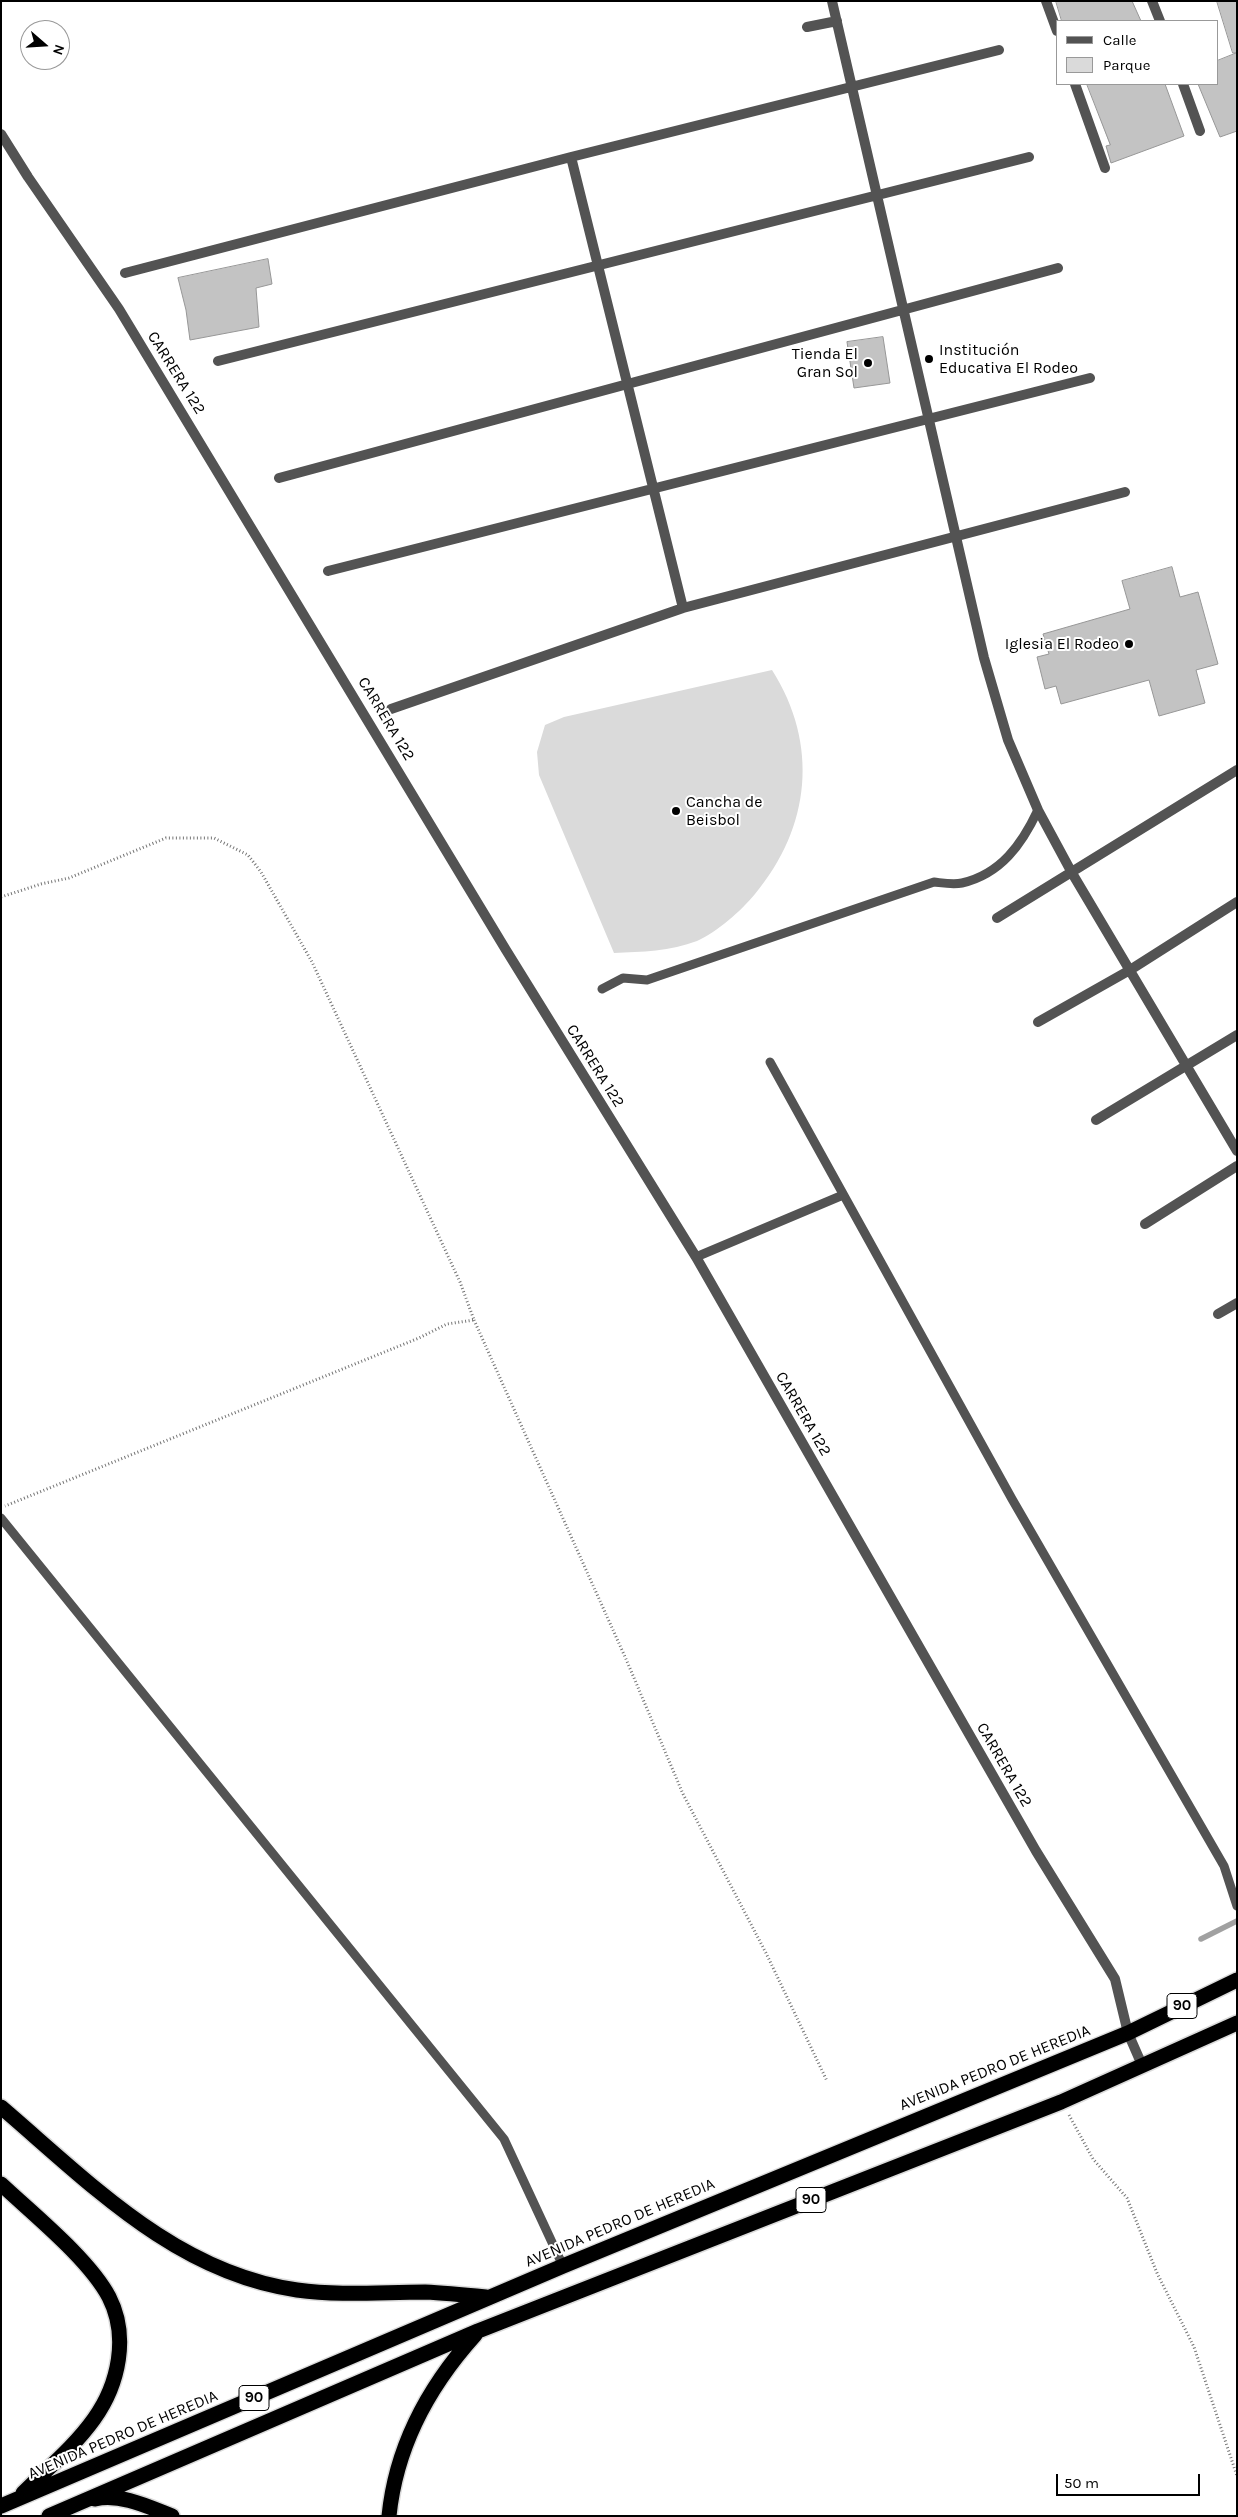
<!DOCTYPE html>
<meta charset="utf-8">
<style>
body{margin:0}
#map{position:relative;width:1238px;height:2517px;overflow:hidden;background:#fff;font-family:Karla,sans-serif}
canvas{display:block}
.frame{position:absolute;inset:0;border:2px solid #000;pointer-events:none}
.legend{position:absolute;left:1056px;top:20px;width:162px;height:65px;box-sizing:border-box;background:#fff;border:1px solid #999;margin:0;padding:6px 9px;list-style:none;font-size:15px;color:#000}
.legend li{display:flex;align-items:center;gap:10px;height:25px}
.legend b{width:25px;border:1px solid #999}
.north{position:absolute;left:20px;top:20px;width:50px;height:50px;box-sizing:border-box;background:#fff;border:1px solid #999;border-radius:50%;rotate:109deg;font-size:14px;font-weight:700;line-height:20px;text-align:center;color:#000}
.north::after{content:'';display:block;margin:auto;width:18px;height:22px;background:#000;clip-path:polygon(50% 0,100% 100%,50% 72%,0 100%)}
.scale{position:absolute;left:1056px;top:2474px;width:144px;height:22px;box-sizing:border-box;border:2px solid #000;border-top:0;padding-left:6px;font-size:15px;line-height:18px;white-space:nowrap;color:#000;-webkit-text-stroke:4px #fff;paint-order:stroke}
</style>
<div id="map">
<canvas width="1238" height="2517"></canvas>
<div class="frame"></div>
<ul class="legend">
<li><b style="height:6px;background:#535353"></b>Calle</li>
<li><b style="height:14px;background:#dadada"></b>Parque</li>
</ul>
<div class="north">N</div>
<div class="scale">50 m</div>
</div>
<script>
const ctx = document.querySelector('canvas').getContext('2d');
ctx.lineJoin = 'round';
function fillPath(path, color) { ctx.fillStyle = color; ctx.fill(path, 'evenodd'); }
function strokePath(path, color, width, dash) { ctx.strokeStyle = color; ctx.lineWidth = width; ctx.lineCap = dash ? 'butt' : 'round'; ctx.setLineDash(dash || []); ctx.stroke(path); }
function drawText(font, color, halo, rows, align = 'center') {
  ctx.font = font + ' Karla,sans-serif'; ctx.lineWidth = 4; ctx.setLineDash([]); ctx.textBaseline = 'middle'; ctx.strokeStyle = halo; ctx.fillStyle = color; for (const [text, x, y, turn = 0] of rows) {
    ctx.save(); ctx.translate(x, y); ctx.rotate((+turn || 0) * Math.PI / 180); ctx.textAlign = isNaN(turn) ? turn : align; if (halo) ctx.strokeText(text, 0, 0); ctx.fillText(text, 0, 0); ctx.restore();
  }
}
const green = new Path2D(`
 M 772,670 C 819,744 811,827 755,894 C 742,910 716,933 697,941 C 671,951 641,952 614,953 L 539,775 L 537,752 L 545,725 L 564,717 Z`);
const stream = new Path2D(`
 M 1201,1939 L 1237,1921`);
const building = new Path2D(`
 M 1056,1 L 1132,1 L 1141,21 L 1062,21 Z
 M 1217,1 L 1237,1 L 1237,53 L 1233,53 Z
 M 1237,53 L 1237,131 L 1220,137 L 1198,84 L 1217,84 L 1217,61 Z
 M 1087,84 L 1165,84 L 1184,136 L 1111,163 L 1106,146 L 1110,145 Z
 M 268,259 L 272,284 L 256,288 L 259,327 L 190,340 L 186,310 L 178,278 Z
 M 883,337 L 890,383 L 854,388 L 847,342 Z
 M 1172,567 L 1180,597 L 1198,592 L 1218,664 L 1196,670 L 1205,703 L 1159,716 L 1149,680 L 1061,704 L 1056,686 L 1045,689 L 1037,657 L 1049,654 L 1043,634 L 1130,609 L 1122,581 Z`);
const path = new Path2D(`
 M 1,897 L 41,884 L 69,878 L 166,838 L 214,838 L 248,855 L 261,872 L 312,962 L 460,1282 L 474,1320 L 447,1324 L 419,1338 L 5,1506
 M 474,1320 L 626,1659 L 683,1794 L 766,1953 L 827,2081
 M 1069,2115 L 1093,2159 L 1127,2198 L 1157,2273 L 1194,2347 L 1237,2476`);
const lane = new Path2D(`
 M 602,989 L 623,978 L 647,980 L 934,882 C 943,883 953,885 962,883 C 1001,874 1022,844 1038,810
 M 770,1062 L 1012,1499 L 1224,1866 L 1237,1906
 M 696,1257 L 843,1195
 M 1,1518 L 504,2139 L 563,2266`);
const street = new Path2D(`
 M 832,1 L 984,658 L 1008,740 L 1038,810 L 1072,873 L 1237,1151
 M 1046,1 L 1057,31
 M 1152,1 L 1160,21
 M 807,27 L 837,21
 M 1075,84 L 1105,168
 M 1183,84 L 1200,131
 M 1,134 L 28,177 L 119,309 L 506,950 L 696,1257 L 1036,1851 L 1115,1979 L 1128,2033 L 1142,2065
 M 571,157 L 683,608
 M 125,273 L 571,157 L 999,50
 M 218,361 L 1029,157
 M 279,478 L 1058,268
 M 328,571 L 1090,378
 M 391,709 L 683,608 L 1125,492
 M 997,918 L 1237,770
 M 1038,1022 L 1130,970 L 1237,902
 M 1096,1120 L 1237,1035
 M 1145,1224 L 1237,1166
 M 1218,1314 L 1237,1303`);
const highway = new Path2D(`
 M 1,2107 C 90,2183 176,2273 297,2290 C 340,2296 382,2292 425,2292 C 446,2293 466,2295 486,2297
 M 1,2184 C 33,2214 89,2259 109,2297 C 129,2336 119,2384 94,2419 C 74,2447 47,2469 23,2493
 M 95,2499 C 120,2493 149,2507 172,2516
 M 1,2506 L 563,2266 L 1128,2033 L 1237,1980
 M 49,2516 L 478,2331 L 1061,2102 L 1237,2023
 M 389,2516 C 396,2447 429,2386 475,2335`);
const markers = [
 [929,359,5,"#000"],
 [868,363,5,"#000"],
 [1129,644,5,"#000"],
 [676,811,5,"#000"]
];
const shields = [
 [1182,2006,30],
 [811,2200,30],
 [254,2398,30]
];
const shieldNames = [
 ["90",1182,2006],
 ["90",811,2200],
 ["90",254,2398]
];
const poiNames = [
 ["Institución",939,350],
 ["Educativa El Rodeo",939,368],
 ["Tienda El",858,354,"right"],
 ["Gran Sol",858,372,"right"],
 ["Iglesia El Rodeo",1119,644,"right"],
 ["Cancha de",686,802],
 ["Beisbol",686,820]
];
const streetNames = [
 ["CARRERA 122",176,373,58],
 ["CARRERA 122",386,719,59],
 ["CARRERA 122",595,1066,58],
 ["CARRERA 122",803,1414,60],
 ["CARRERA 122",1004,1765,60],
 ["AVENIDA PEDRO DE HEREDIA",995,2068,-22],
 ["AVENIDA PEDRO DE HEREDIA",620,2223,-23],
 ["AVENIDA PEDRO DE HEREDIA",123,2435,-23]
];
fillPath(green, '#dadada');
strokePath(stream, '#a1a1a1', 5.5);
fillPath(building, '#c3c3c3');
strokePath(building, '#979797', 1);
strokePath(highway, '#dbdbdb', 18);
strokePath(path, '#757575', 3, [1, 2.5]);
strokePath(lane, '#535353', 9);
strokePath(street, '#535353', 10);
strokePath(highway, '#000', 15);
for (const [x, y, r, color] of markers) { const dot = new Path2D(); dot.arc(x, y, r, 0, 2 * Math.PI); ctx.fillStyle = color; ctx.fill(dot); strokePath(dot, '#fff', 2); }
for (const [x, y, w] of shields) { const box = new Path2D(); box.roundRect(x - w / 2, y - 12.5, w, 25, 4); ctx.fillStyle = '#fff'; ctx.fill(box); strokePath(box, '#000', 1); }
drawText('bold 15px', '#000', null, shieldNames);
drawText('16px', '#000', '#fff', poiNames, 'left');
drawText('16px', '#000', '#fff', streetNames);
</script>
